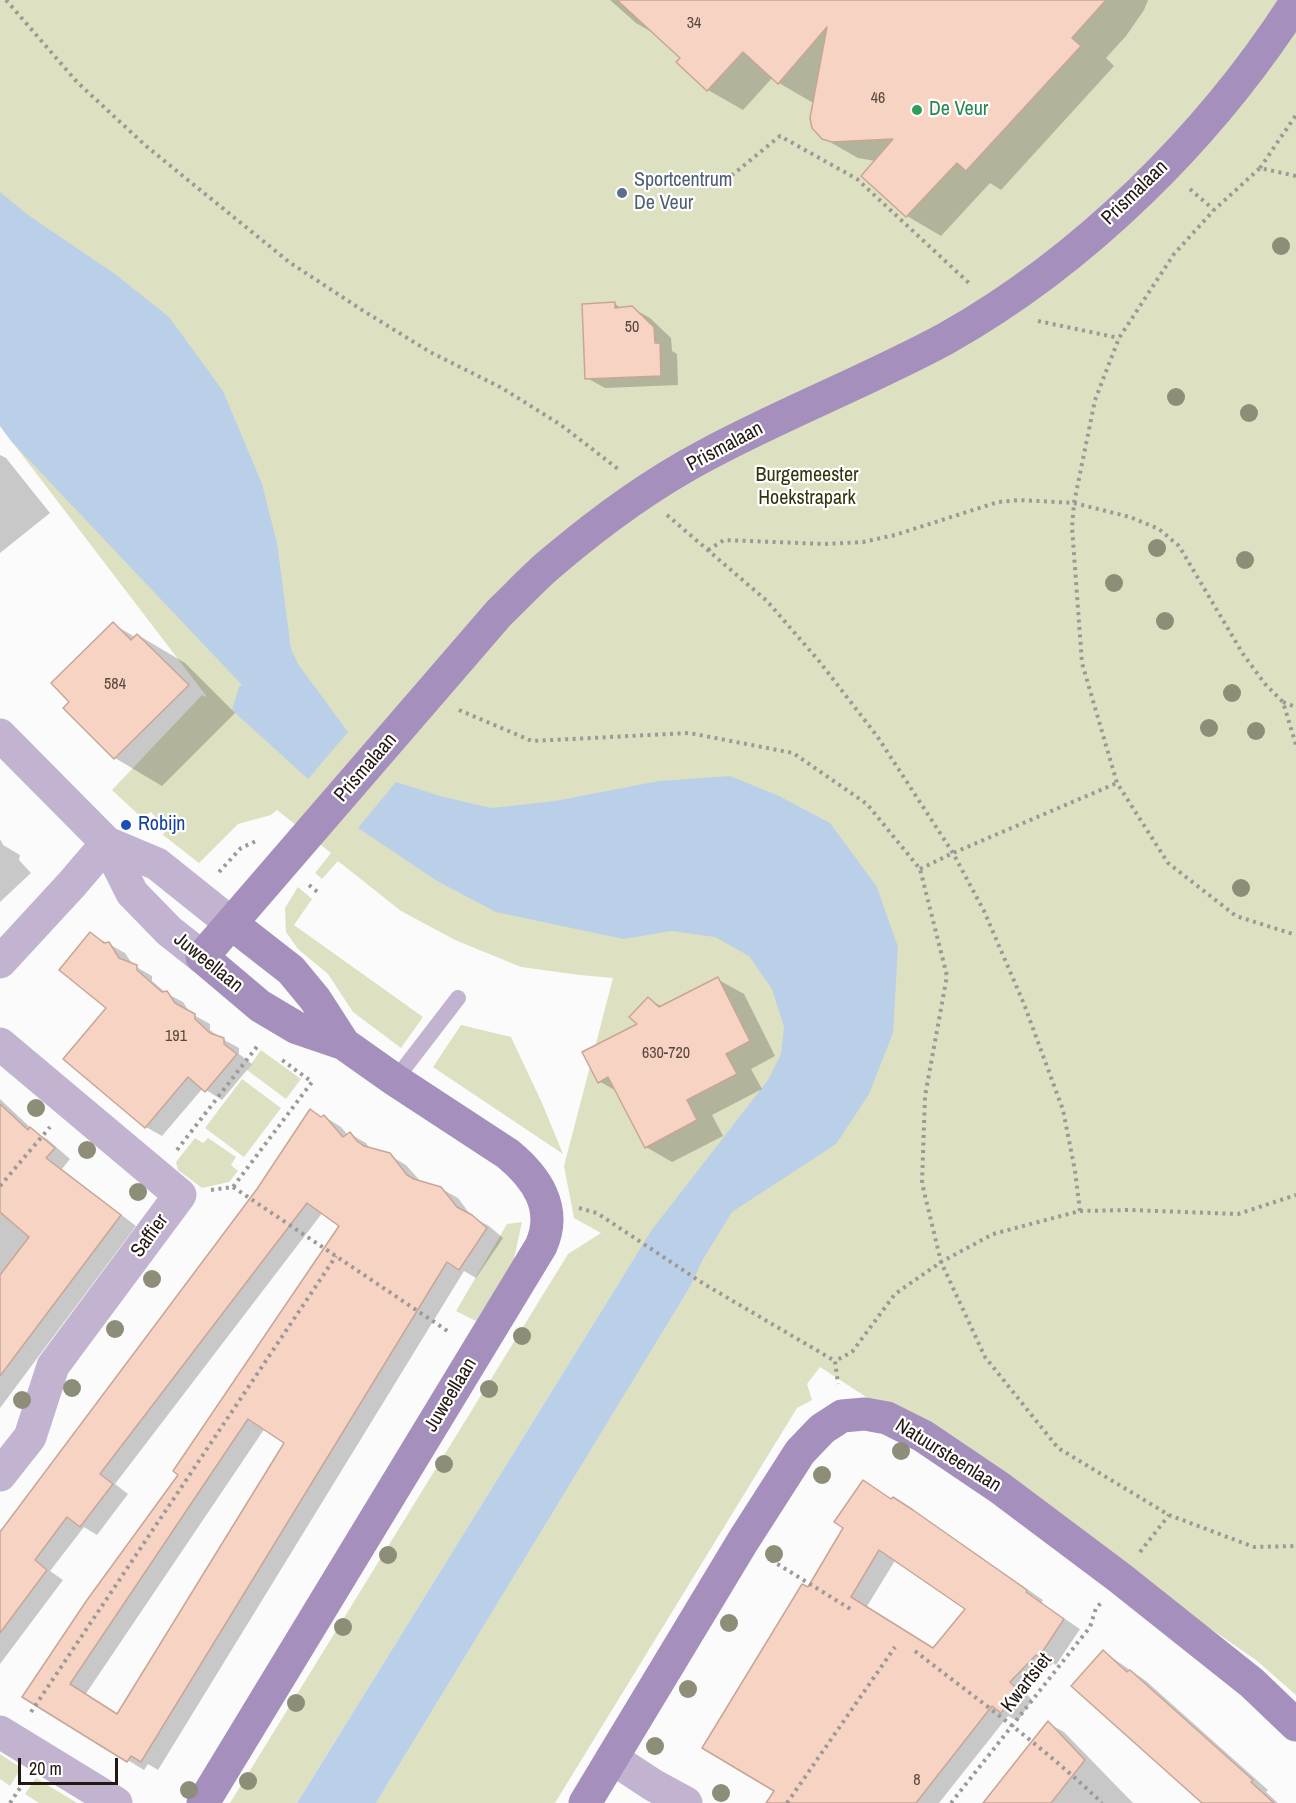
<!DOCTYPE html>
<style>
body{margin:0}
#map{position:relative;width:1296px;height:1803px;overflow:hidden;background:#fbfbfb;font-family:"Archivo Narrow",sans-serif}
canvas{display:block}
.scale{position:absolute;left:18px;top:1758px;width:100px;height:27px;box-sizing:border-box;border:3px solid #241812;border-top:0;padding-left:8px;font-size:18px;line-height:21px;white-space:nowrap;color:#241812;-webkit-text-stroke:4px #fff;paint-order:stroke}
</style>
<div id="map">
<canvas width="1296" height="1803"></canvas>
<div class="scale">20 m</div>
</div>
<script>
const ctx = document.querySelector('canvas').getContext('2d');
ctx.lineJoin = 'round';
function fillPath(path, color) { ctx.fillStyle = color; ctx.fill(path, 'evenodd'); }
function strokePath(path, color, width, dash) { ctx.strokeStyle = color; ctx.lineWidth = width; ctx.lineCap = dash ? 'butt' : 'round'; ctx.setLineDash(dash || []); ctx.stroke(path); }
function drawText(font, color, halo, rows, align = 'center') {
  ctx.font = font + ' "Archivo Narrow",sans-serif'; ctx.lineWidth = 4.5; ctx.setLineDash([]); ctx.textBaseline = 'middle'; ctx.strokeStyle = halo; ctx.fillStyle = color; for (const [text, x, y, turn = 0] of rows) {
    ctx.save(); ctx.translate(x, y); ctx.rotate((+turn || 0) * Math.PI / 180); ctx.textAlign = isNaN(turn) ? turn : align; if (halo) ctx.strokeText(text, 0, 0); ctx.fillText(text, 0, 0); ctx.restore();
  }
}
const green = new Path2D(`
 M 0,0 L 1296,0 L 1296,1695 L 1256,1660 L 994,1480 L 820,1367 L 807,1384 L 812,1400 L 797,1408 L 555,1803 L 376,1803 L 691,1284 L 637,1254 L 297,1803 L 230,1803 L 568,1254 L 601,1233 L 574,1218 L 564,1166 L 613,978 L 580,975 L 521,967 L 455,940 L 401,911 L 338,861 L 322,879 L 315,873 L 331,853 L 277,810 L 271,815 L 238,824 L 199,863 L 163,835 L 166,828 L 151,812 L 141,817 L 112,790 L 202,695 L 207,697 L 0,426 Z
 M 298,887 L 312,899 L 294,925 L 423,1017 L 401,1048 L 353,1012 L 328,974 L 298,949 L 286,932 L 285,908 Z
 M 461,1025 L 511,1037 L 542,1103 L 563,1154 L 433,1067 Z
 M 261,1050 L 301,1079 L 286,1099 L 247,1070 Z
 M 242,1079 L 281,1108 L 244,1157 L 205,1128 Z
 M 195,1138 L 203,1143 L 208,1138 L 236,1157 L 231,1165 L 238,1171 L 229,1182 L 202,1188 L 178,1170 L 176,1162 Z
 M 522,1222 L 513,1263 L 476,1321 L 456,1311 L 507,1224 Z
 M 0,1754 L 21,1768 L 10,1786 L 0,1779 Z
 M 36,1778 L 77,1803 L 39,1803 L 25,1794 Z`);
const water = new Path2D(`
 M 0,192 L 28,215 L 115,274 L 169,317 L 223,391 L 262,484 L 277,543 L 291,649 L 298,664 L 348,732 L 308,779 L 232,710 L 239,687 L 242,685 L 11,441 L 0,426 Z
 M 730,776 L 779,796 L 830,823 L 877,887 L 898,947 L 893,1033 L 869,1094 L 836,1144 L 732,1212 L 702,1261 L 691,1285 L 376,1803 L 297,1803 L 651,1231 L 768,1080 L 781,1054 L 784,1027 L 772,989 L 749,956 L 715,937 L 672,931 L 623,939 L 496,912 L 437,881 L 358,828 L 396,782 L 440,796 L 491,808 L 555,801 L 659,781 Z`);
const shadow = new Path2D(`
 M 610,0 L 1148,0 L 1144,10 L 1126,36 L 1106,58 L 1114,66 L 1001,190 L 990,183 L 941,236 L 907,216 L 863,175 L 876,161 L 858,158 L 823,138 L 815,104 L 779,83 L 773,77 L 743,110 L 708,90 L 679,62 L 682,58 L 660,37 L 636,23 Z
 M 615,304 L 623,309 L 632,308 L 650,318 L 671,338 L 672,351 L 677,354 L 678,385 L 605,388 L 587,378 L 584,305 Z
 M 0,455 L 6,458 L 50,513 L 0,553 Z
 M 113,624 L 135,637 L 138,635 L 185,663 L 235,713 L 162,786 L 115,758 L 65,708 L 71,702 Z
 M 0,839 L 3,845 L 20,855 L 19,860 L 31,873 L 0,902 Z
 M 91,934 L 125,953 L 133,965 L 152,976 L 152,981 L 166,993 L 183,1002 L 190,1013 L 210,1024 L 210,1030 L 219,1037 L 239,1048 L 239,1054 L 252,1064 L 222,1100 L 203,1088 L 162,1136 L 146,1127 L 65,1059 L 108,1008 Z
 M 717,979 L 744,994 L 775,1056 L 751,1069 L 762,1089 L 712,1115 L 723,1136 L 672,1162 L 646,1147 L 618,1092 L 599,1081 L 639,1024 L 648,999 L 663,1007 Z
 M 0,1099 L 35,1132 L 47,1139 L 70,1159 L 62,1169 L 136,1226 L 0,1408 Z
 M 325,1117 L 341,1127 L 348,1135 L 350,1134 L 366,1143 L 371,1150 L 389,1155 L 406,1165 L 422,1183 L 440,1188 L 458,1198 L 472,1217 L 489,1226 L 503,1238 L 476,1278 L 464,1271 L 158,1770 L 148,1764 L 144,1770 L 24,1697 L 180,1474 L 341,1225 L 323,1212 L 115,1484 L 128,1494 L 97,1535 L 84,1527 L 50,1571 L 63,1580 L 0,1664 L 0,1534 ZM 265,1428 L 286,1442 L 118,1715 L 85,1695 Z
 M 863,1482 L 930,1522 L 1043,1600 L 1041,1603 L 1080,1629 L 1056,1665 L 1053,1663 L 1025,1692 L 1032,1700 L 1018,1721 L 1008,1716 L 939,1803 L 776,1803 L 808,1589 L 845,1528 ZM 896,1559 L 967,1609 L 934,1650 L 866,1608 Z
 M 1104,1652 L 1146,1681 L 1268,1790 L 1266,1792 L 1278,1803 L 1204,1803 Z
 M 1048,1723 L 1064,1732 L 1133,1803 L 985,1803 Z`);
const building = new Path2D(`
 M 617,0 L 1106,0 L 1072,38 L 1081,46 L 966,171 L 957,163 L 906,217 L 861,176 L 893,139 L 832,142 L 822,139 L 812,128 L 810,118 L 827,27 L 778,84 L 743,52 L 707,91 L 676,62 L 680,58 Z
 M 615,302 L 615,308 L 632,306 L 654,327 L 655,343 L 660,343 L 661,376 L 585,379 L 582,304 Z
 M 113,622 L 131,640 L 137,634 L 189,685 L 114,759 L 63,708 L 69,702 L 51,683 Z
 M 90,932 L 104,943 L 109,942 L 119,958 L 137,965 L 137,970 L 162,992 L 167,991 L 175,1003 L 195,1014 L 195,1019 L 210,1033 L 224,1038 L 224,1044 L 237,1054 L 205,1092 L 188,1077 L 145,1128 L 63,1059 L 106,1008 L 59,970 Z
 M 718,977 L 750,1041 L 726,1054 L 737,1074 L 687,1100 L 697,1120 L 645,1148 L 608,1077 L 598,1083 L 582,1052 L 637,1024 L 629,1017 L 648,997 L 659,1007 Z
 M 0,1104 L 28,1130 L 30,1127 L 55,1148 L 46,1158 L 121,1215 L 0,1376 L 0,1275 L 29,1237 L 0,1212 Z
 M 310,1109 L 321,1117 L 324,1115 L 343,1137 L 350,1132 L 357,1141 L 364,1146 L 390,1153 L 407,1175 L 414,1179 L 441,1187 L 457,1207 L 472,1215 L 487,1228 L 459,1270 L 447,1262 L 141,1762 L 131,1756 L 127,1762 L 22,1697 L 87,1600 L 178,1475 L 173,1471 L 339,1226 L 307,1203 L 100,1474 L 113,1484 L 80,1527 L 67,1517 L 35,1560 L 47,1570 L 0,1633 L 0,1532 L 257,1189 ZM 248,1419 L 284,1443 L 117,1714 L 70,1684 Z
 M 863,1480 L 891,1499 L 893,1497 L 913,1510 L 1027,1590 L 1026,1592 L 1064,1619 L 1039,1657 L 1036,1655 L 1010,1682 L 1017,1689 L 1001,1713 L 992,1706 L 916,1803 L 766,1803 L 774,1791 L 702,1748 L 802,1584 L 808,1587 L 843,1528 L 834,1522 ZM 879,1550 L 965,1609 L 933,1648 L 851,1597 Z
 M 1103,1650 L 1127,1672 L 1130,1670 L 1253,1780 L 1251,1782 L 1274,1803 L 1202,1803 L 1071,1686 Z
 M 1048,1721 L 1085,1760 L 1051,1803 L 983,1803 Z`);
const path = new Path2D(`
 M 6,0 L 77,82 L 146,146 L 289,262 L 362,310 L 430,352 L 502,388 L 561,425 L 618,469
 M 1260,168 L 1296,115
 M 1296,176 L 1260,168 L 1214,210 L 1174,254 L 1119,338 L 1095,400 L 1074,503 L 1072,527 L 1082,663 L 1117,783 L 1168,863 L 1236,916 L 1296,935
 M 720,185 L 780,136 L 857,179 L 970,284
 M 1190,189 L 1214,210
 M 1038,321 L 1119,338
 M 667,515 L 767,601 L 819,661 L 877,736 L 953,853 L 984,911 L 1024,1004 L 1063,1110 L 1075,1171 L 1080,1211 L 993,1234 L 941,1262 L 895,1294 L 852,1352 L 835,1361 L 838,1384
 M 708,550 L 724,540 L 824,544 L 863,542 L 895,535 L 998,502 L 1019,500 L 1074,503 L 1130,517 L 1159,529 L 1179,546 L 1243,654 L 1265,684 L 1283,702 L 1296,745
 M 1283,702 L 1296,707
 M 459,710 L 532,741 L 689,733 L 793,753 L 867,804 L 920,869 L 947,976 L 925,1096 L 922,1183 L 941,1262 L 985,1357 L 1058,1448 L 1169,1515 L 1254,1547 L 1296,1546
 M 920,869 L 953,853 L 1117,783
 M 219,872 L 241,848 L 256,841
 M 309,885 L 320,894
 M 177,1150 L 259,1044
 M 0,1186 L 50,1127
 M 233,1187 L 449,1332
 M 211,1190 L 233,1187 L 312,1082 L 282,1060
 M 579,1208 L 597,1213 L 704,1284 L 835,1361
 M 1080,1211 L 1130,1210 L 1238,1214 L 1296,1195
 M 1140,1552 L 1169,1515
 M 771,1560 L 852,1610
 M 915,1651 C 978,1700 1044,1747 1102,1803
 M 31,1712 L 336,1256
 M 10,1803 L 22,1785
 M 787,1803 L 895,1647
 M 951,1803 L 1090,1627 L 1096,1608 L 1101,1603`);
const lane = new Path2D(`
 M 395,1080 L 458,998`);
const street = new Path2D(`
 M 0,735 L 107,843 L 132,893 L 169,931 L 202,957
 M 107,843 L 157,864 L 232,924
 M 0,962 L 72,884 L 107,843
 M 0,1044 L 180,1195 L 53,1366 L 30,1437 L 0,1475
 M 0,1732 L 116,1803
 M 612,1758 L 653,1785 L 686,1803`);
const secondary = new Path2D(`
 M 232,924 L 291,970 L 315,999 L 344,1044
 M 203,1803 L 541,1246 C 558,1208 536,1177 508,1154 L 395,1080 L 344,1044 L 297,1028 L 260,1006 L 202,957 L 499,613 C 517,596 533,578 551,563 C 598,523 651,484 706,455 C 784,413 867,381 945,339 C 1084,261 1210,136 1296,2
 M 585,1803 L 743,1541 L 800,1452 L 822,1429 L 842,1416 L 865,1414 L 887,1418 L 923,1436 L 1000,1488 L 1120,1578 L 1252,1683 L 1296,1725`);
const trees = [
 [1281,246],
 [1176,397],
 [1249,413],
 [1157,548],
 [1245,560],
 [1114,583],
 [1165,621],
 [1232,693],
 [1209,728],
 [1256,731],
 [1241,888],
 [36,1108],
 [87,1150],
 [138,1192],
 [152,1279],
 [115,1329],
 [522,1336],
 [72,1388],
 [489,1389],
 [22,1400],
 [901,1451],
 [444,1464],
 [822,1475],
 [774,1554],
 [388,1555],
 [729,1623],
 [343,1627],
 [688,1689],
 [296,1703],
 [655,1746],
 [248,1781],
 [189,1790],
 [721,1793]
];
const markers = [
 [917,110,6,"#2e9e5b"],
 [622,193,6,"#5c6f8a"],
 [126,825,6,"#1a4fb4"]
];
const numberNames = [
 ["34",694,24],
 ["46",878,99],
 ["50",632,328],
 ["584",115,685],
 ["191",176,1037],
 ["630-720",666,1054],
 ["8",917,1781]
];
const leisureNames = [
 ["De Veur",929,110]
];
const serviceNames = [
 ["Sportcentrum",634,181],
 ["De Veur",634,204]
];
const streetNames = [
 ["Prismalaan",1135,193,-44],
 ["Prismalaan",725,447,-28],
 ["Prismalaan",366,768,-49],
 ["Juweellaan",208,963,39],
 ["Saffier",150,1236,-54],
 ["Juweellaan",451,1395,-59],
 ["Natuursteenlaan",948,1456,32],
 ["Kwartsiet",1027,1683,-52]
];
const parkNames = [
 ["Burgemeester",807,476],
 ["Hoekstrapark",807,499]
];
const transitNames = [
 ["Robijn",138,825]
];
fillPath(green, '#dee0c2');
fillPath(water, '#b9d0e8');
fillPath(shadow, '#0003');
fillPath(building, '#f7d3c3');
strokePath(building, '#c8a697', 1.5);
strokePath(path, '#9e9996', 4, [3, 4.5]);
strokePath(lane, '#c2b3d1', 16);
strokePath(street, '#c2b3d1', 33);
strokePath(secondary, '#a58fbc', 33);
ctx.fillStyle = '#8d8d78';
for (const [x, y] of trees) { ctx.beginPath(); ctx.arc(x, y, 9, 0, 2 * Math.PI); ctx.fill(); }
for (const [x, y, r, color] of markers) { const dot = new Path2D(); dot.arc(x, y, r, 0, 2 * Math.PI); ctx.fillStyle = color; ctx.fill(dot); strokePath(dot, '#fff', 2); }
drawText('16px', '#59473e', null, numberNames);
drawText('20px', '#27864d', '#fff', leisureNames, 'left');
drawText('20px', '#4e5e75', '#fff', serviceNames, 'left');
drawText('20px', '#241812', '#fff', streetNames);
drawText('20px', '#33330c', '#fff', parkNames);
drawText('20px', '#164399', '#fff', transitNames, 'left');
</script>
